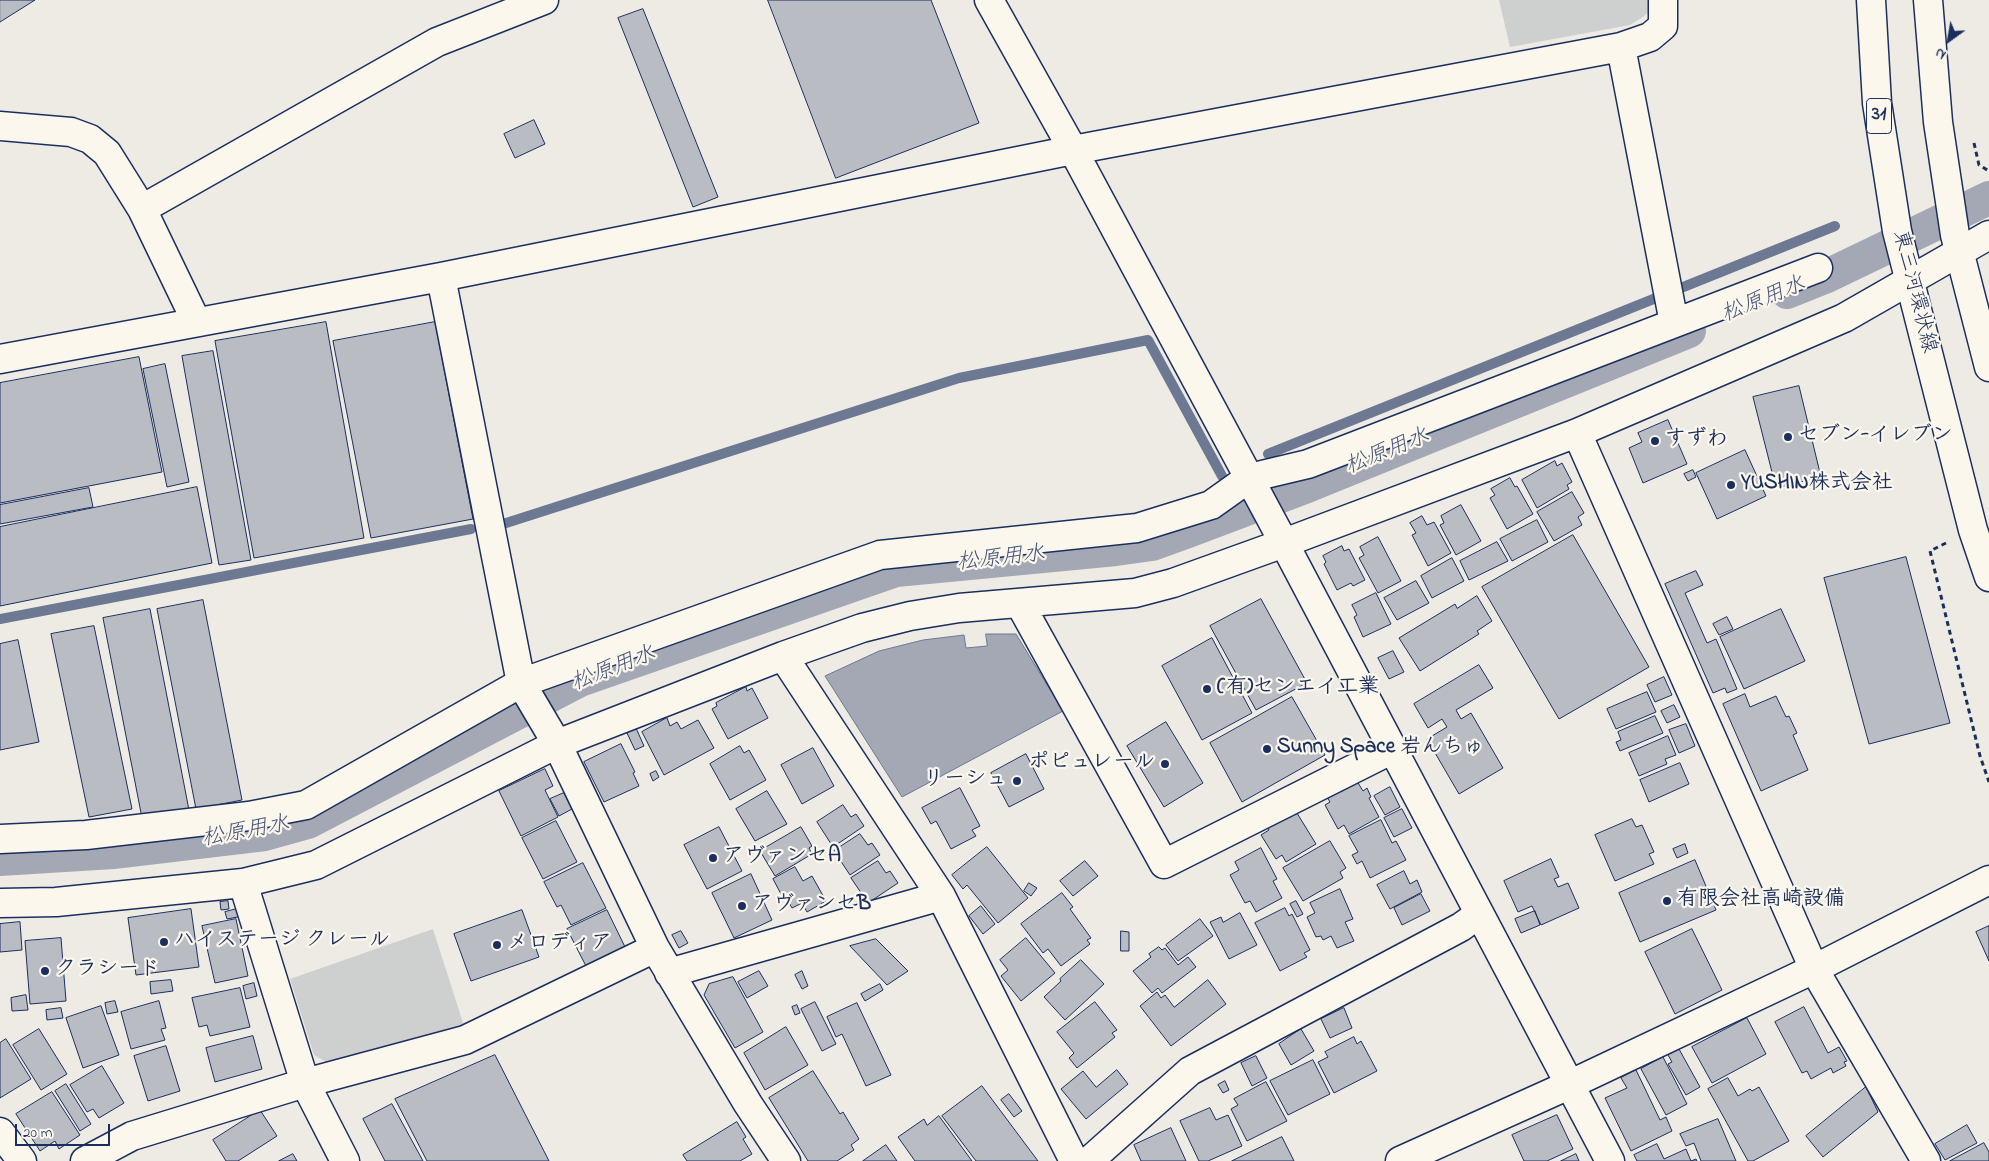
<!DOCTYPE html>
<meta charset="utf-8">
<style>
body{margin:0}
#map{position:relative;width:1989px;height:1161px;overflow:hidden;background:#eeebe4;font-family:"Indie Flower",sans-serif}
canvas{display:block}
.north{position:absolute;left:1924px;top:15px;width:50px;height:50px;-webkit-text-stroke:4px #fbf7ec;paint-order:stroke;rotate:212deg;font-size:14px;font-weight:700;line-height:20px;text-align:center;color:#1b2f5e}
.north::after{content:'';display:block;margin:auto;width:18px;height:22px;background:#1b2f5e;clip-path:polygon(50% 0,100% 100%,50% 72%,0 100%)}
.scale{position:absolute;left:15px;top:1124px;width:95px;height:22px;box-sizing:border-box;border:2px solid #1b2f5e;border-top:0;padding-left:6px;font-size:15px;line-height:18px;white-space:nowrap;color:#1b2f5e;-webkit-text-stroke:4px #fbf7ec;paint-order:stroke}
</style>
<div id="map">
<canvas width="1989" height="1161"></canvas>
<div class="north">N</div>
<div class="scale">20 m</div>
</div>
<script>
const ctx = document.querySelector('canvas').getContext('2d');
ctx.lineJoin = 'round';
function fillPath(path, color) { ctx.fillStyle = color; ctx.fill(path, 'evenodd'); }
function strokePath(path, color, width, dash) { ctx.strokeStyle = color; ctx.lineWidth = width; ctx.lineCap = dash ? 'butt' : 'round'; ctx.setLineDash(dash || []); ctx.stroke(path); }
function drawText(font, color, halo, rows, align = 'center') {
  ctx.font = font + ' "Indie Flower","Klee One",sans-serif'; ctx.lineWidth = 4.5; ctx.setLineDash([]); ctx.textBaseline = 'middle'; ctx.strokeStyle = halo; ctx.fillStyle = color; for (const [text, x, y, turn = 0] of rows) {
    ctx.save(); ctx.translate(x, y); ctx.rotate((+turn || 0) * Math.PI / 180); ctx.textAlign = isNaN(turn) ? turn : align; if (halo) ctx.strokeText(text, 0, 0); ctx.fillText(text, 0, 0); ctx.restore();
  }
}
const green = new Path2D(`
 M 1499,0 L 1654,0 L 1654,7 L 1643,17 L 1630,25 L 1510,47 Z
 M 433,929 L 464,1026 L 328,1063 L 314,1055 L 290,979 Z`);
const water = new Path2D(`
 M 986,634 L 1016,634 L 1063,711 L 902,797 L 825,676 L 879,651 L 923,640 L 964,635 L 966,648 L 987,646 Z`);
const stream = new Path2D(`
 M 1268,454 L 1835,226
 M 503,524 L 959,378 L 1148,340 L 1222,476
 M 0,619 L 471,529`);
const canal = new Path2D(`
 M 1787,292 L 1827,276 L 1989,198
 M 0,859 L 113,852 L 265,834 L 308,822 L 580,680 L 896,570 L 1116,549 L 1152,544 L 1188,531 L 1307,486 L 1689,331`);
const building = new Path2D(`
 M 0,0 L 35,0 L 0,22 Z
 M 768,0 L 931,0 L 979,123 L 836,178 Z
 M 643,9 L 718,197 L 693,207 L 618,18 Z
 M 534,120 L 545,144 L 515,158 L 504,134 Z
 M 326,322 L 364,538 L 254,558 L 215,341 Z
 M 435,322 L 473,519 L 371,538 L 333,341 Z
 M 213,351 L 251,560 L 219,565 L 182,356 Z
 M 139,357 L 162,472 L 0,503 L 0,383 Z
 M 165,364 L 189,482 L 167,487 L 143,369 Z
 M 1799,386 L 1821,477 L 1776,488 L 1753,397 Z
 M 1668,420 L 1687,464 L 1643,483 L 1629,448 L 1642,442 L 1638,433 Z
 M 1745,450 L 1766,496 L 1717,519 L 1696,473 Z
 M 1555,461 L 1557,466 L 1562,463 L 1572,482 L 1567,485 L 1569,489 L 1537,508 L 1522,480 Z
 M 1693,470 L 1696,477 L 1688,481 L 1684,474 Z
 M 1510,478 L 1515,487 L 1517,486 L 1533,514 L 1507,529 L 1490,498 L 1495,495 L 1491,489 Z
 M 197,487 L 212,563 L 0,606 L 0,527 Z
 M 89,488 L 93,507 L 0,524 L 0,505 Z
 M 1572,492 L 1584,513 L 1578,517 L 1582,525 L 1554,541 L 1537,512 Z
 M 1461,505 L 1481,541 L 1456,555 L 1440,525 L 1444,523 L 1441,516 Z
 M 1422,516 L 1427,525 L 1434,522 L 1451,553 L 1428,566 L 1412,535 L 1416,533 L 1410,523 Z
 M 1537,520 L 1548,542 L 1512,561 L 1500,539 Z
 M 1573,535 L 1649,667 L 1559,719 L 1482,587 Z
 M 1378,537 L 1401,581 L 1378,593 L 1359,558 L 1364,555 L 1360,547 Z
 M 1497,542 L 1508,561 L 1469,580 L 1460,561 Z
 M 1342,546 L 1344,551 L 1349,549 L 1365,580 L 1353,586 L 1351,583 L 1337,590 L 1324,564 L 1326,562 L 1323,556 Z
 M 1906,557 L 1950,723 L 1869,744 L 1824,578 Z
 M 1452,558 L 1464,581 L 1432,598 L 1421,576 Z
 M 1696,571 L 1703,585 L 1685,593 L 1707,643 L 1716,639 L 1737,689 L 1727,693 L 1725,688 L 1713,693 L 1665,584 Z
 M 1416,581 L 1429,603 L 1397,620 L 1384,598 Z
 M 1376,593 L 1391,624 L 1363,637 L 1354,617 L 1357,615 L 1352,605 Z
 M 1477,596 L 1492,621 L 1477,631 L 1479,634 L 1420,671 L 1399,638 L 1455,604 L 1457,608 Z
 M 1261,599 L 1307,683 L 1256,710 L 1210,626 Z
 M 203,600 L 242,800 L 196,809 L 157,609 Z
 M 150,609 L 189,810 L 142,818 L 103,618 Z
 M 1781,609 L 1805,661 L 1744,689 L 1720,637 Z
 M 1727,617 L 1733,629 L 1719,635 L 1713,624 Z
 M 94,626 L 132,809 L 89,817 L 51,634 Z
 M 1212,638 L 1252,713 L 1202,740 L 1162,666 Z
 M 18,640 L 39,742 L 0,750 L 0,644 Z
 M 1393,651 L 1404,672 L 1389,679 L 1378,658 Z
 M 1479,665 L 1493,688 L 1456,710 L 1461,719 L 1471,713 L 1503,768 L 1459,794 L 1427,739 L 1447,727 L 1442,719 L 1428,728 L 1414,704 Z
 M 1664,677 L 1672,695 L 1655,702 L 1647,685 Z
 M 746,687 L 747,691 L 752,688 L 768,718 L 728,739 L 712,709 L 717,706 L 716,703 Z
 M 1647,692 L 1656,712 L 1616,729 L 1607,709 Z
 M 1745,694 L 1750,707 L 1776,696 L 1786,717 L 1789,716 L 1797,733 L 1793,735 L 1808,770 L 1761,791 L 1723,704 Z
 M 1292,697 L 1325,755 L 1242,802 L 1210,743 Z
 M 1674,705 L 1680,717 L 1667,723 L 1661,711 Z
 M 1655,716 L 1663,733 L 1620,751 L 1616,742 L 1621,740 L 1618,732 Z
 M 667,718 L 670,726 L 677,722 L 681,729 L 698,720 L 714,748 L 664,775 L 642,732 Z
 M 1166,722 L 1203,783 L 1164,807 L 1127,746 Z
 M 1686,724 L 1695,746 L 1679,753 L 1669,730 Z
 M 636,728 L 644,746 L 635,750 L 627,733 Z
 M 1668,736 L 1676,755 L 1665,759 L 1667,764 L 1639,776 L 1629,753 Z
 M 621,744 L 635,772 L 633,773 L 639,786 L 604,802 L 584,762 Z
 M 740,746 L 744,753 L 749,750 L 766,780 L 730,800 L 710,764 Z
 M 813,748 L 834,786 L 802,804 L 781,765 Z
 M 1026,754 L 1044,789 L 1009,807 L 991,773 Z
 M 1680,763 L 1689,784 L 1649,802 L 1640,780 Z
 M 545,769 L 553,786 L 545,790 L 558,817 L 521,836 L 499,791 Z
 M 656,771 L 659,777 L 653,781 L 650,774 Z
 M 1355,778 L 1363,791 L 1367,788 L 1371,797 L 1369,798 L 1379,817 L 1349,834 L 1344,825 L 1338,829 L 1325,805 L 1330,802 L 1323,791 Z
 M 1390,787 L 1400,807 L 1385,815 L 1374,796 Z
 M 960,788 L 980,826 L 972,830 L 976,836 L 951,849 L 936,821 L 931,824 L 922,808 Z
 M 767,791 L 787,824 L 755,841 L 736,809 Z
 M 564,793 L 572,809 L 559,816 L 550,799 Z
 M 843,805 L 851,817 L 856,814 L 864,826 L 833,847 L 817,822 Z
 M 1292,805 L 1316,844 L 1286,862 L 1282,855 L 1276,859 L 1261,835 L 1269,830 L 1264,822 Z
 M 1402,809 L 1412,828 L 1394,837 L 1384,818 Z
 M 1632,819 L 1636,827 L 1642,825 L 1654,852 L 1649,854 L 1654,864 L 1615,881 L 1595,835 Z
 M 1381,820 L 1392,843 L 1396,841 L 1406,860 L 1370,878 L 1362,861 L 1357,864 L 1352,855 L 1358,852 L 1349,836 Z
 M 556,821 L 577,862 L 543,879 L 522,838 Z
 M 719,827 L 742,871 L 707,889 L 684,845 Z
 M 801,827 L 812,846 L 809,848 L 812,854 L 775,876 L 760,851 Z
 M 860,834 L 868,845 L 872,843 L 880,855 L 850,875 L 834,851 Z
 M 1330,841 L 1346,868 L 1340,872 L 1343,878 L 1303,901 L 1283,868 Z
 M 1685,844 L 1688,853 L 1677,858 L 1673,849 Z
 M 987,847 L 1028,898 L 998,923 L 967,885 L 963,889 L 952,875 Z
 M 1261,848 L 1277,879 L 1273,881 L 1282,898 L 1256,912 L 1250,901 L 1245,903 L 1230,875 L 1239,870 L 1235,862 Z
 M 1551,859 L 1559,877 L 1554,879 L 1558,887 L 1568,883 L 1579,908 L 1541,925 L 1532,906 L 1518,912 L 1504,881 Z
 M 1695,860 L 1716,910 L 1640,942 L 1619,893 Z
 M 878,861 L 886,873 L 890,871 L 898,883 L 868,903 L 851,878 Z
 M 1085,861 L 1098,876 L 1073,896 L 1060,881 Z
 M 583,863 L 606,908 L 571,925 L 561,905 L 557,907 L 544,882 Z
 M 795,867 L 803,881 L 812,876 L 826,901 L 807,912 L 802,903 L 792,908 L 783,892 L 781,894 L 773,879 Z
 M 1404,871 L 1410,884 L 1417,880 L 1422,892 L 1390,909 L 1377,885 Z
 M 751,874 L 772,920 L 734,938 L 712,893 Z
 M 1029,883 L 1037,888 L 1031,896 L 1024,891 Z
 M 1340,889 L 1353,919 L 1345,922 L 1354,941 L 1337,948 L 1331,936 L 1323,940 L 1321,936 L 1316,937 L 1307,917 L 1315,913 L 1310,903 Z
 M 1062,893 L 1073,907 L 1070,909 L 1091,938 L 1087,940 L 1090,944 L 1061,966 L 1048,949 L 1043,953 L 1021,924 Z
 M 1421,894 L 1430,911 L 1402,925 L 1394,908 Z
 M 228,901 L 229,909 L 221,910 L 220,902 Z
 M 1296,901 L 1303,914 L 1297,917 L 1290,904 Z
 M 981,906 L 995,924 L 983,934 L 969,916 Z
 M 241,908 L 243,916 L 227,919 L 225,912 Z
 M 1285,908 L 1289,916 L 1292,914 L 1310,950 L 1304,953 L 1307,957 L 1280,971 L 1255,923 Z
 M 191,909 L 199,967 L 136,975 L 128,918 Z
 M 522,910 L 539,957 L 471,981 L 454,934 Z
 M 607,910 L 626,949 L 587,968 L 567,929 Z
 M 1535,911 L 1540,925 L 1521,933 L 1515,919 Z
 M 1240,913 L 1257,945 L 1229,959 L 1210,922 L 1221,917 L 1223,922 Z
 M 236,919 L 248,976 L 215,983 L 202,926 Z
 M 1200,919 L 1213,936 L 1178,961 L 1166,945 Z
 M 20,922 L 22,950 L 0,952 L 0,924 Z
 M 1989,926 L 1989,961 L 1976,932 Z
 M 1692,929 L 1722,990 L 1675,1014 L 1645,952 Z
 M 681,931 L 688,943 L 679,948 L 672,935 Z
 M 1121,931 L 1129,932 L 1129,951 L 1121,951 Z
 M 61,938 L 66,1001 L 30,1004 L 25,941 Z
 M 1026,938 L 1055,973 L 1021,1001 L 1001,976 L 1008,970 L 1000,960 Z
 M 876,939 L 908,971 L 887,985 L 850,946 Z
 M 1159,947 L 1162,950 L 1165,948 L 1178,965 L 1188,957 L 1196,967 L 1162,993 L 1158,988 L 1152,993 L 1133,971 L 1151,957 L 1149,954 Z
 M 1081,960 L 1104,984 L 1065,1020 L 1044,997 L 1061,981 L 1060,979 Z
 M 759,971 L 768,986 L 747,998 L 738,982 Z
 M 802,971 L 808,986 L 802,989 L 795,975 Z
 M 733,977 L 763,1032 L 735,1048 L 704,995 L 709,984 Z
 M 171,980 L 173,991 L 151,994 L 150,982 Z
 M 1208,980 L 1226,1004 L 1171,1046 L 1140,1006 L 1157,992 L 1161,998 L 1165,995 L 1174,1007 Z
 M 254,983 L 257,996 L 246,999 L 243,986 Z
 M 880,984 L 883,990 L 865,1001 L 861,994 Z
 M 240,988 L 250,1027 L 210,1036 L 207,1025 L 199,1027 L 192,998 Z
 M 26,995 L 28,1010 L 12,1011 L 11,998 Z
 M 115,1001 L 118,1012 L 107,1014 L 105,1003 Z
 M 159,1001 L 166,1028 L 161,1029 L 165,1040 L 131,1049 L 121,1012 Z
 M 815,1002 L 836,1044 L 822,1051 L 801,1009 Z
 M 1095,1002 L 1117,1030 L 1112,1033 L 1115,1037 L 1077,1068 L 1069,1058 L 1074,1053 L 1057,1032 Z
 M 857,1003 L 891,1075 L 866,1086 L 842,1034 L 836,1037 L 827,1017 Z
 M 797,1005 L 800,1013 L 795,1015 L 792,1007 Z
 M 101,1006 L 119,1055 L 83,1068 L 66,1018 Z
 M 1804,1007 L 1828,1053 L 1839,1047 L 1847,1061 L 1844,1062 L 1846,1066 L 1833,1073 L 1831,1068 L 1811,1079 L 1807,1071 L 1802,1073 L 1775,1022 Z
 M 61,1008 L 63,1018 L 47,1020 L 46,1010 Z
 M 1344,1008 L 1352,1028 L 1330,1038 L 1321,1019 Z
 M 1747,1018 L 1766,1054 L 1712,1083 L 1692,1047 Z
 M 786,1027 L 808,1065 L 765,1090 L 744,1053 Z
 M 39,1029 L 67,1074 L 41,1090 L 13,1045 Z
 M 1301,1029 L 1314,1051 L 1291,1065 L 1279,1044 Z
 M 253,1036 L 262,1069 L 215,1082 L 206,1048 Z
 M 1354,1037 L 1357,1044 L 1361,1041 L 1377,1071 L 1334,1093 L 1318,1062 L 1328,1057 L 1325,1052 Z
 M 6,1039 L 31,1079 L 0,1098 L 0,1043 Z
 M 166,1046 L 180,1091 L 148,1101 L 134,1056 Z
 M 1679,1049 L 1700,1087 L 1686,1095 L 1668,1064 L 1672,1062 L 1668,1055 Z
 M 495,1055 L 549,1161 L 427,1161 L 395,1099 Z
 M 1256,1056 L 1267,1078 L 1252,1086 L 1241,1063 Z
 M 1663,1057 L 1687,1104 L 1666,1115 L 1641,1069 Z
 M 1313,1060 L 1330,1094 L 1288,1115 L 1270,1081 Z
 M 102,1066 L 124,1103 L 99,1118 L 93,1109 L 87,1112 L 70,1085 Z
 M 1117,1070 L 1128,1084 L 1086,1119 L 1061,1089 L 1083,1071 L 1096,1087 Z
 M 1636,1070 L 1660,1120 L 1666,1117 L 1672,1131 L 1631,1151 L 1605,1098 L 1627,1088 L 1621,1078 Z
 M 813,1071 L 840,1114 L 843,1112 L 859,1139 L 851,1145 L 854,1150 L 837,1161 L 808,1161 L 769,1098 Z
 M 1728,1078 L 1738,1096 L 1750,1089 L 1752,1091 L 1759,1087 L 1789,1141 L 1753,1161 L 1748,1161 L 1708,1089 Z
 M 1225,1081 L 1229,1090 L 1223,1093 L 1218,1085 Z
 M 1266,1082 L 1287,1121 L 1247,1141 L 1231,1109 L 1238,1105 L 1234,1099 Z
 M 66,1084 L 91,1124 L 80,1131 L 55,1091 Z
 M 982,1086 L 1038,1161 L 976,1161 L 942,1116 Z
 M 1866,1087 L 1878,1112 L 1823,1157 L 1806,1136 Z
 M 52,1092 L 80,1135 L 59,1149 L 55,1141 L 40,1151 L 16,1114 Z
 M 1009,1094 L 1022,1111 L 1014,1117 L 1001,1100 Z
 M 392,1104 L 423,1161 L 385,1161 L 363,1119 Z
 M 1210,1108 L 1216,1120 L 1228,1115 L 1242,1146 L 1208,1161 L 1199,1161 L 1180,1121 Z
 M 260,1110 L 277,1136 L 238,1161 L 226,1161 L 213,1140 Z
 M 1557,1115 L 1573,1149 L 1547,1161 L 1524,1161 L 1512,1135 Z
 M 939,1116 L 972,1161 L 915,1161 L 898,1137 L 924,1119 L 927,1125 Z
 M 1718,1119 L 1736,1161 L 1701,1161 L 1694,1143 L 1686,1146 L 1680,1134 Z
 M 737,1122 L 746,1137 L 743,1139 L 752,1154 L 740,1161 L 687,1161 L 683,1155 Z
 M 1967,1125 L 1977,1143 L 1945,1160 L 1935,1144 Z
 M 1171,1128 L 1186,1161 L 1141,1161 L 1134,1145 Z
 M 1282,1137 L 1294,1161 L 1232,1161 Z
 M 1984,1143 L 1989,1152 L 1989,1161 L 1950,1161 Z
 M 1657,1144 L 1664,1159 L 1686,1149 L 1691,1161 L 1696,1159 L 1697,1161 L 1637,1161 L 1634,1155 Z
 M 886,1145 L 897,1161 L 863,1161 Z
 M 293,1154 L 297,1161 L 279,1161 Z
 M 1576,1154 L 1579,1161 L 1561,1161 Z`);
const path = new Path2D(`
 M 1974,143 L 1979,165 L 1989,171
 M 1946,543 L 1930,551 L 1980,756 L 1989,782`);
const minor = new Path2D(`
 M 989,0 L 1073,150 L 1284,543 L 1610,1161
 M 1621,47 L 1674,323
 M 0,126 L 71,132 L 90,139 L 107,153 L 142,209 L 196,321
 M 142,209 L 437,42 L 544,0
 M 441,277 L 521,683 L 557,744 L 655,948 L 748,1104 L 786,1161
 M 0,359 L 441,277 L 1073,150 L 1621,47 L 1650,37 L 1663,26 L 1663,0
 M 1577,433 L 1814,969 L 1926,1161
 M 1020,604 L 1164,864 L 1393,749
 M 783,656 L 941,896 L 1074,1161
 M 0,839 L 86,835 L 249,816 L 306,805 L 521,683 L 880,555 L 1137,528 L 1211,505 L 1249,478 L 1308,464 L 1818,268
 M 243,883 L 305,1083 L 345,1161
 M 0,903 L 56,902 L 243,883 L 316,865 L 557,744 L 783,656 L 862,628 L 910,616 L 959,608 L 1135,593 L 1173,583 L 1284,543 L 1577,433 L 1844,318 L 1989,235
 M 669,973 L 941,896
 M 0,1132 L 22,1161
 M 85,1161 L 132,1136 L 305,1083 L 465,1040 L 655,948
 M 1089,1161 L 1190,1071 L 1461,927 L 1479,914
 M 1400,1161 L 1571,1084 L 1814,969 L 1989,880`);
const major = new Path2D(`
 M 1871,0 L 1877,103 L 1897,231 L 1973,530 L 1989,577
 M 1928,0 L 1938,122 L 1955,235 L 1989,367`);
const markers = [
 [1788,437,5,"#1b2f5e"],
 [1655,441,5,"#1b2f5e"],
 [1731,485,5,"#1b2f5e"],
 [1207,689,5,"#1b2f5e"],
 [1267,749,5,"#1b2f5e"],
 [1165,764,5,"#1b2f5e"],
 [1017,781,5,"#1b2f5e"],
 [713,858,5,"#1b2f5e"],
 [1667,901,5,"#1b2f5e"],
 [742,906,5,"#1b2f5e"],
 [164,942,5,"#1b2f5e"],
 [497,945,5,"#1b2f5e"],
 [45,971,5,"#1b2f5e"]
];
const shields = [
 [1879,116,25]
];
const shieldNames = [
 ["31",1879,116]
];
const streetNames = [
 ["東三河環状線",1913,292,76]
];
const poiNames = [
 ["セブン-イレブン",1798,437],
 ["すずわ",1665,441],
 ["YUSHIN株式会社",1741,485],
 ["(有)センエイ工業",1217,689],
 ["Sunny Space 岩んちゅ",1277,749],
 ["ポピュレール",1155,764,"right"],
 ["リーシュ",1007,781,"right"],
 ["アヴァンセA",723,858],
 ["有限会社高崎設備",1677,901],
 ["アヴァンセB",752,906],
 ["ハイステージ クレール",174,942],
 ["メロディア",507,945],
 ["クラシード",55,971]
];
const waterNames = [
 ["松原用水",1764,301,-22],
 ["松原用水",1388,453,-22],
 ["松原用水",1001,560,-6],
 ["松原用水",614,670,-21],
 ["松原用水",246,833,-10]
];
fillPath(green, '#cecfcf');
fillPath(water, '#a3a8b4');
strokePath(water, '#6d7892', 1);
strokePath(stream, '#6d7892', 10);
strokePath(canal, '#a3a8b4', 34);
fillPath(building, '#b9bcc3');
strokePath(building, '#1b2f5e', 1);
strokePath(minor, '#1b2f5e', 31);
strokePath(major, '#1b2f5e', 31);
strokePath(path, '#1b2f5e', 3, [5, 4]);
strokePath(minor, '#fbf7ec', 28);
strokePath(major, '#fbf7ec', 28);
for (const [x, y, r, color] of markers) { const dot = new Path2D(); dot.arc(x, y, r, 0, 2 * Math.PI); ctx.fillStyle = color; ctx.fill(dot); strokePath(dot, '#fbf7ec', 2); }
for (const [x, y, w] of shields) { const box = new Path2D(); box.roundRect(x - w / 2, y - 17.5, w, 35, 4); ctx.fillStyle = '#fbf7ec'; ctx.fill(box); strokePath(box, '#1b2f5e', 1); }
drawText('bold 20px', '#1b2f5e', null, shieldNames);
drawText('21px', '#1b2f5e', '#fbf7ec', streetNames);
drawText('bold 21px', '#1b2f5e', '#fbf7ec', poiNames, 'left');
drawText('italic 22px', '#445378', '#fbf7ec', waterNames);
</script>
